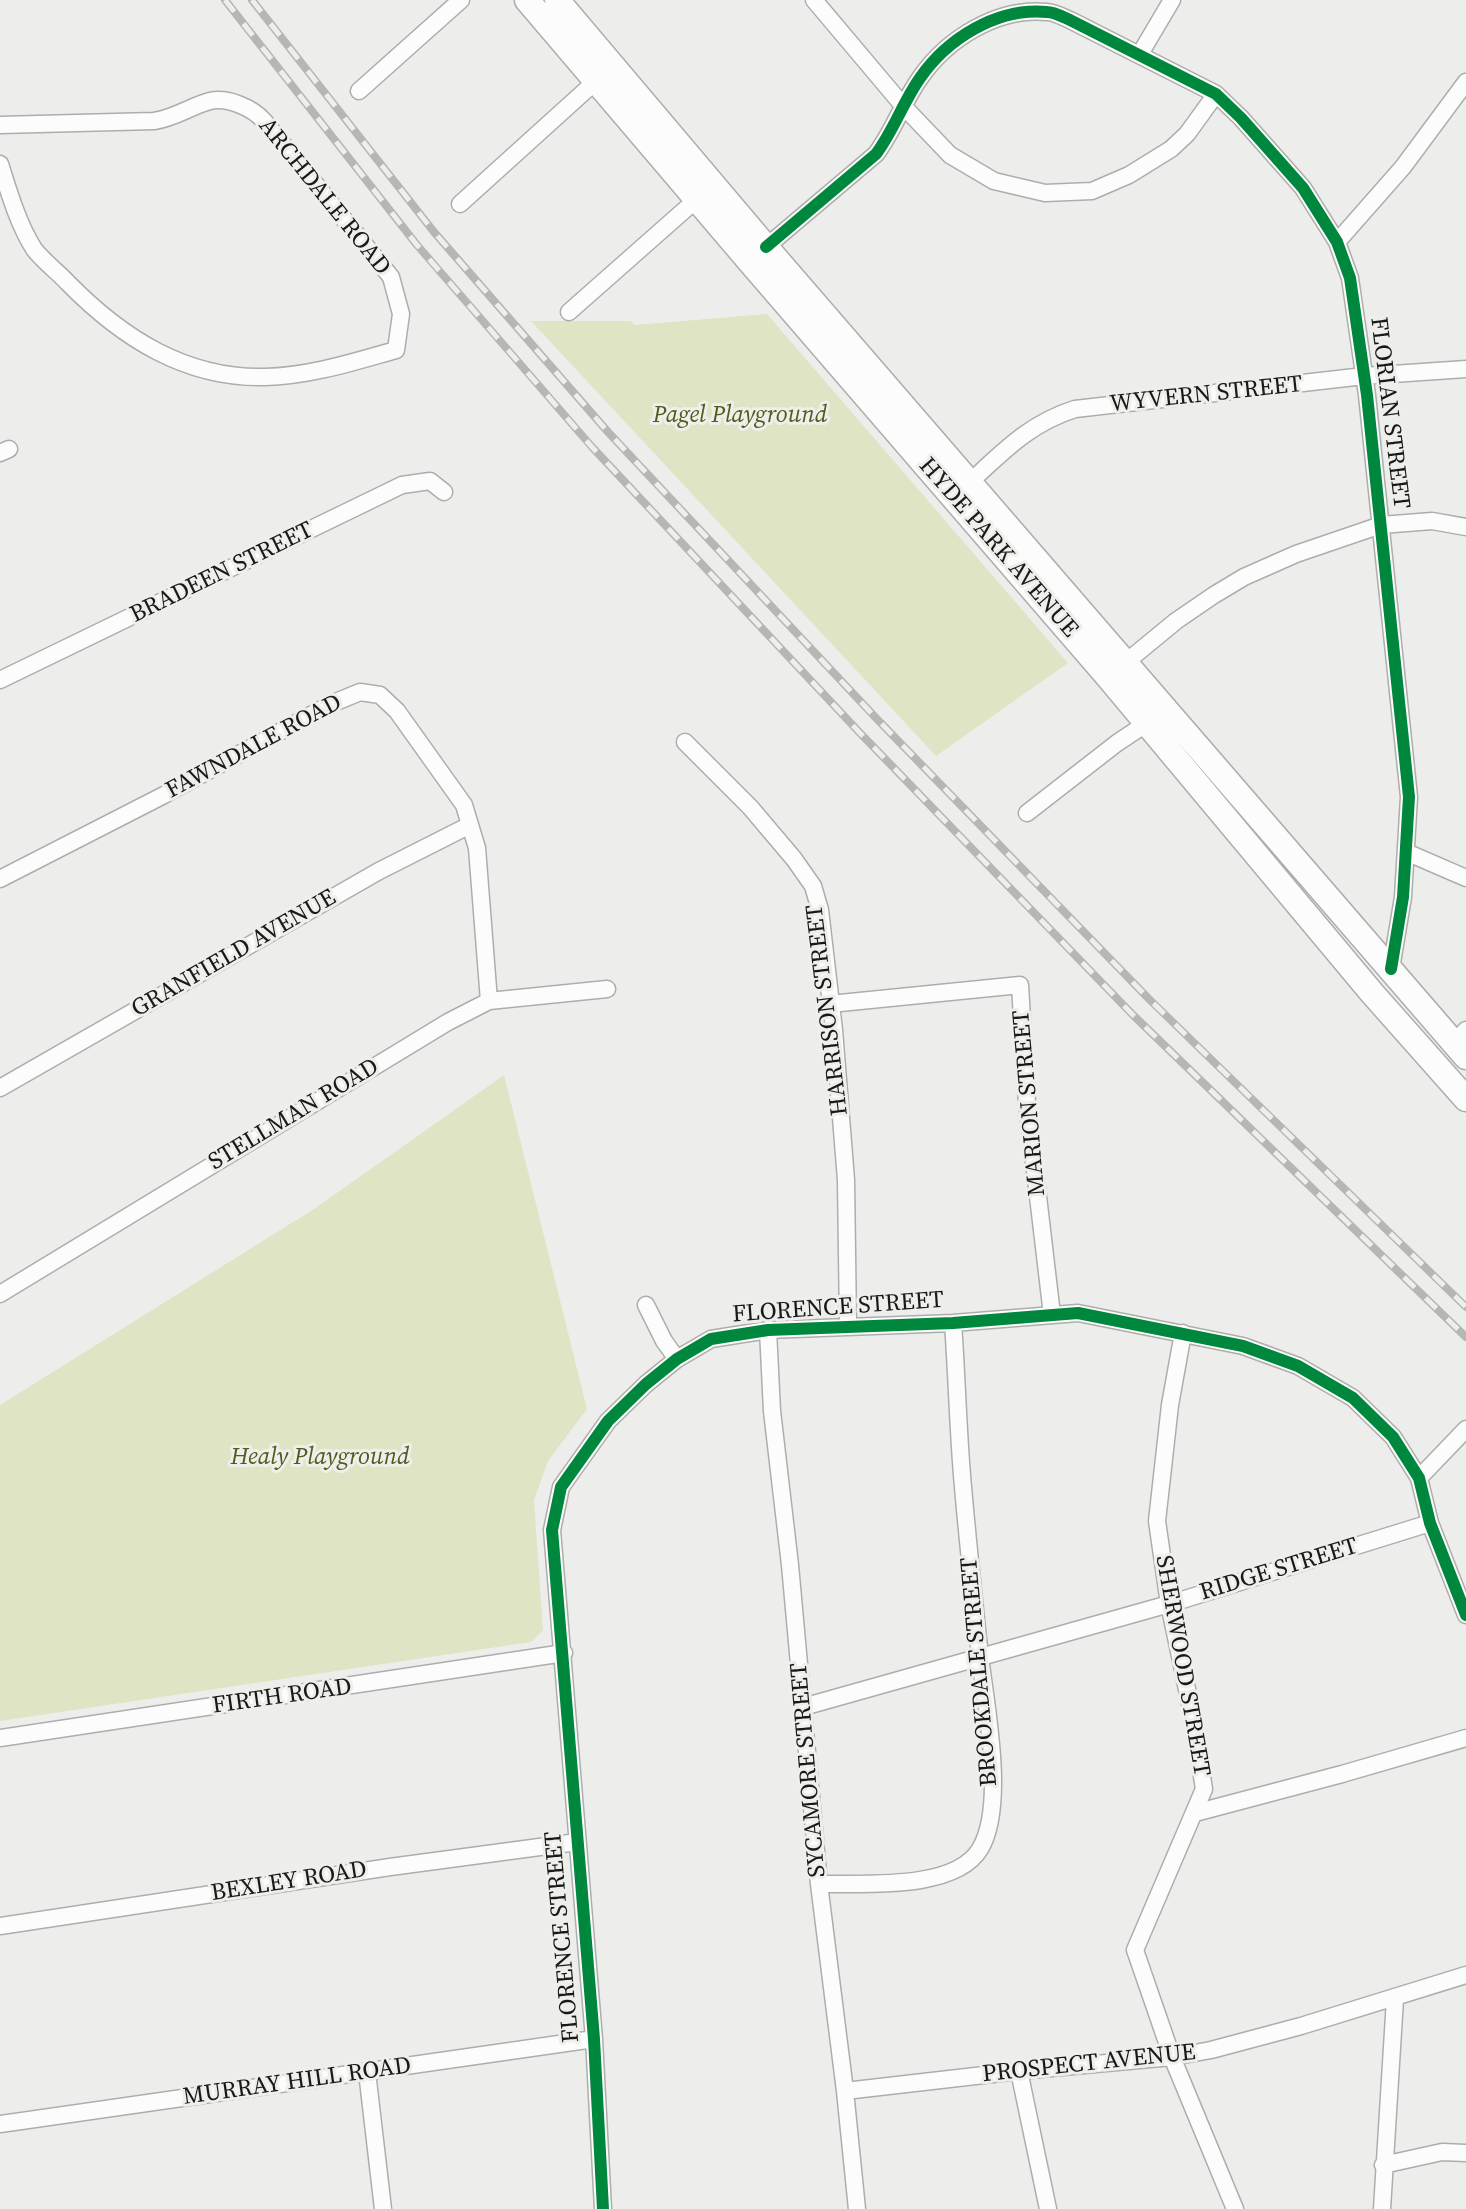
<!DOCTYPE html>
<style>
body{margin:0}
canvas{display:block;background:#edeeec}
</style>
<canvas width="1466" height="2209"></canvas>
<script>
const ctx = document.querySelector('canvas').getContext('2d');
ctx.lineJoin = 'round';
function fillPath(path, color) { ctx.fillStyle = color; ctx.fill(path, 'evenodd'); }
function strokePath(path, color, width, dash) { ctx.strokeStyle = color; ctx.lineWidth = width; ctx.lineCap = dash ? 'butt' : 'round'; ctx.setLineDash(dash || []); ctx.stroke(path); }
function drawText(font, color, halo, rows, align = 'center') {
  ctx.font = font + ' "Source Serif 4",serif'; ctx.lineWidth = 6; ctx.setLineDash([]); ctx.textBaseline = 'middle'; ctx.strokeStyle = halo; ctx.fillStyle = color; for (const [text, x, y, turn = 0] of rows) {
    ctx.save(); ctx.translate(x, y); ctx.rotate((+turn || 0) * Math.PI / 180); ctx.textAlign = isNaN(turn) ? turn : align; if (halo) ctx.strokeText(text, 0, 0); ctx.fillText(text, 0, 0); ctx.restore();
  }
}
const green = new Path2D(`
 M 767,314 L 1068,663 L 936,756 L 531,321 L 631,321 L 635,325 Z
 M 504,1075 L 587,1409 L 548,1461 L 534,1500 L 543,1630 L 531,1642 L 0,1721 L 0,1405 L 314,1209 Z`);
const street = new Path2D(`
 M 814,0 L 905,108 L 950,155 L 994,181 L 1045,193 L 1092,191 L 1129,175 L 1171,149 L 1187,134 L 1216,94
 M 1140,54 L 1172,0
 M 359,91 L 461,0
 M 0,125 L 154,121 C 175,118 191,106 210,101 C 228,97 253,108 264,121 L 391,277 L 401,314 L 396,350 C 353,362 310,376 265,377 C 186,379 122,338 68,283 C 58,272 43,261 34,249 C 18,224 9,192 0,164
 M 460,204 L 596,81
 M 1337,242 L 1403,167 L 1466,82
 M 766,247 L 876,154 C 894,130 903,102 920,78 C 947,39 997,7 1047,12 C 1054,12 1063,17 1070,20 L 1216,94 L 1241,118 L 1303,188 L 1337,242 L 1350,278 L 1367,395 L 1409,797 L 1403,897 L 1391,969
 M 569,312 L 697,199
 M 0,453 L 9,449
 M 970,482 C 1004,451 1030,423 1075,409 L 1364,376 L 1466,369
 M 1125,663 L 1176,621 L 1214,595 L 1244,577 L 1296,554 L 1381,525 L 1432,521 L 1466,527
 M 0,680 L 402,485 L 430,481 L 444,492
 M 685,742 L 750,807 L 794,859 L 813,886 L 820,910 L 834,1030 L 846,1180 L 848,1326
 M 1027,813 L 1117,743 L 1147,723
 M 1406,852 L 1466,878
 M 0,879 L 164,795 L 331,704 L 360,692 L 380,695 L 397,711 L 464,805 L 477,848 L 489,1001
 M 830,1004 L 1020,985 L 1027,1103 L 1052,1315
 M 1455,1043 L 1466,1030
 M 0,1088 L 379,871 L 470,825
 M 0,1294 L 448,1022 L 489,1001 L 607,989
 M 646,1305 L 664,1341 L 677,1359
 M 768,1330 L 772,1411 L 790,1565 L 819,1884 L 845,2091 L 857,2209
 M 1183,1333 L 1170,1405 L 1157,1521 L 1169,1604 L 1192,1713 L 1204,1789 L 1135,1950 L 1172,2057 L 1235,2209
 M 1419,1478 L 1466,1429
 M 803,1707 L 1169,1604 L 1430,1523
 M 0,1738 L 564,1653
 M 1195,1813 L 1342,1774 L 1466,1738
 M 819,1884 C 862,1883 955,1891 980,1849 C 1006,1806 986,1706 980,1657 C 974,1601 968,1544 963,1487 C 958,1433 957,1378 953,1323
 M 0,1926 L 390,1867 L 577,1842
 M 1019,2071 L 1048,2209
 M 367,2072 L 383,2209
 M 845,2091 L 1019,2071 L 1172,2057 L 1211,2050 L 1301,2026 L 1466,1975
 M 0,2124 L 594,2039
 M 1383,2165 L 1442,2152 L 1466,2153
 M 603,2209 L 594,2039 L 552,1530 L 561,1487 L 608,1421 L 646,1384 L 677,1359 L 711,1339 L 768,1330 L 953,1323 L 1078,1313 L 1243,1346 L 1298,1366 L 1353,1398 L 1393,1437 L 1419,1478 L 1430,1523 L 1466,1615
 M 1382,2209 L 1395,1999`);
const primary = new Path2D(`
 M 527,0 L 750,262 L 1108,677 L 1372,993 L 1466,1099
 M 557,0 L 766,247 L 1466,1057`);
const rail = new Path2D(`
 M 225,0 L 417,245 L 592,447 L 860,733 L 1133,1015 L 1466,1337
 M 252,0 L 434,232 L 608,432 L 876,718 L 1149,999 L 1466,1307`);
const cycleway = new Path2D(`
 M 766,247 L 876,154 C 894,130 903,102 920,78 C 947,39 997,7 1047,12 C 1054,12 1063,17 1070,20 L 1216,94 L 1241,118 L 1303,188 L 1337,242 L 1350,278 L 1367,395 L 1409,797 L 1403,897 L 1391,969
 M 603,2209 L 594,2039 L 552,1530 L 561,1487 L 608,1421 L 646,1384 L 677,1359 L 711,1339 L 768,1330 L 953,1323 L 1078,1313 L 1243,1346 L 1298,1366 L 1353,1398 L 1393,1437 L 1419,1478 L 1430,1523 L 1466,1615`);
const streetNames = [
 ["ARCHDALE ROAD",324,197,51],
 ["WYVERN STREET",1206,395,-6],
 ["FLORIAN STREET",1389,413,83],
 ["HYDE PARK AVENUE",998,548,49],
 ["BRADEEN STREET",222,573,-26],
 ["FAWNDALE ROAD",254,747,-28],
 ["GRANFIELD AVENUE",234,954,-30],
 ["HARRISON STREET",828,1010,-97],
 ["MARION STREET",1030,1103,-95],
 ["STELLMAN ROAD",294,1115,-31],
 ["FLORENCE STREET",838,1308,-4],
 ["RIDGE STREET",1279,1570,-17],
 ["SHERWOOD STREET",1182,1666,80],
 ["BROOKDALE STREET",980,1672,-95],
 ["FIRTH ROAD",282,1697,-8],
 ["SYCAMORE STREET",809,1770,-95],
 ["BEXLEY ROAD",289,1882,-9],
 ["FLORENCE STREET",563,1937,-95],
 ["PROSPECT AVENUE",1089,2064,-6],
 ["MURRAY HILL ROAD",297,2082,-8]
];
const parkNames = [
 ["Pagel Playground",740,416],
 ["Healy Playground",320,1458]
];
fillPath(green, '#dfe4c4');
strokePath(street, '#adaeac', 19);
strokePath(primary, '#adaeac', 27);
strokePath(street, '#fcfcfc', 16);
strokePath(primary, '#fcfcfc', 24);
strokePath(rail, '#b6b6b5', 8);
strokePath(rail, '#eeefeb', 5, [15]);
strokePath(cycleway, '#00873e', 12);
drawText('24px', '#191917', '#eeefeb', streetNames);
drawText('italic 24px', '#545b1c', '#eeefeb', parkNames);
</script>
